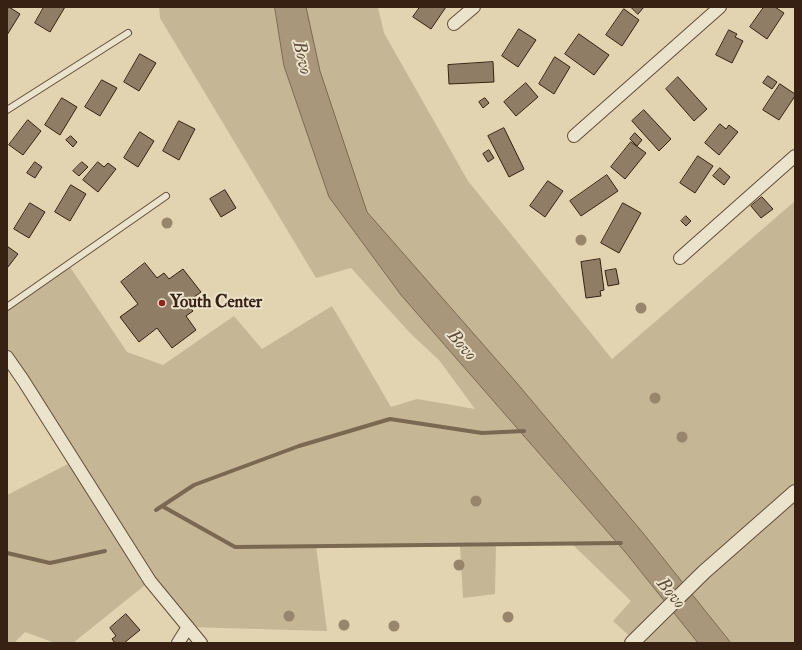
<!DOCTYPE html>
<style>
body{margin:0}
#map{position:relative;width:802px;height:650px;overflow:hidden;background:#e2d4b1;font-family:"IM FELL Double Pica",serif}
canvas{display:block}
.frame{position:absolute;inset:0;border:8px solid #362112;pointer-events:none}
</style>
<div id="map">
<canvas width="802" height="650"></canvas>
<div class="frame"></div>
</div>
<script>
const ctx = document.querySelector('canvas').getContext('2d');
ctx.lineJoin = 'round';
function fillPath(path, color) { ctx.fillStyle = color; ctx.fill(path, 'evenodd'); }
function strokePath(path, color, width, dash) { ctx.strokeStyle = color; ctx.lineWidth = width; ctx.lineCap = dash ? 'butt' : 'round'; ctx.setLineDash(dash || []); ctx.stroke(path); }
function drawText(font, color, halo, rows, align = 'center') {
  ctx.font = font + ' "IM FELL Double Pica",serif'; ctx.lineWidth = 4; ctx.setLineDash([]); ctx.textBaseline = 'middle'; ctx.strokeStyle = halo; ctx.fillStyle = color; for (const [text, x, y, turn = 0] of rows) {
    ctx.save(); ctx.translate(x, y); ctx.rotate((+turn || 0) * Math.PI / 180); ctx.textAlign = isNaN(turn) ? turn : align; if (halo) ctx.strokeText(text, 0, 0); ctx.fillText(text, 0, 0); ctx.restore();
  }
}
const green = new Path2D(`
 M 159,7 L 275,7 L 284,66 L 329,197 L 401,295 L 626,553 L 698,643 L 632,643 L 634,640 L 613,621 L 631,601 L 572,544 L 496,544 L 495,594 L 463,598 L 460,545 L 316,546 L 327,631 L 188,627 L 150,581 L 73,643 L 55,643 L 25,632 L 14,643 L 7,643 L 7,495 L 74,461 L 7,357 L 7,307 L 68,264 L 127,352 L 163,365 L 234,316 L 262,349 L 332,306 L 391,407 L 417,399 L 475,409 L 439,360 L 411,334 L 351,268 L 316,278 L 160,18 Z
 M 306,7 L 378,7 L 384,33 L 468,181 L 612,359 L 795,201 L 795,643 L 731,643 L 643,533 L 516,382 L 367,212 L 320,71 Z`);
const water = new Path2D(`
 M 275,7 L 306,7 L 320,71 L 367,212 L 516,382 L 643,533 L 731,643 L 698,643 L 626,553 L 401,295 L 329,197 L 284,66 Z`);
const stream = new Path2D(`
 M 162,506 L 235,547 L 621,543
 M 156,510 L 194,485 L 299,446 L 390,419 L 482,433 L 524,431
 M 7,553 L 50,563 L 105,551`);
const building = new Path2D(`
 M 9,7 L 20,14 L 7,35 L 7,11 Z
 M 44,7 L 65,7 L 50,32 L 35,23 Z
 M 420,7 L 446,7 L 431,29 L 413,17 Z
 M 631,7 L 644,7 L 638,14 Z
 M 764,7 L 775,7 L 784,13 L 767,39 L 750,27 Z
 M 624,9 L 639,20 L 622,46 L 606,35 Z
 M 519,29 L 536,40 L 518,67 L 502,56 Z
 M 729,30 L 737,34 L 735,37 L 743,41 L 732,63 L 716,55 Z
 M 579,34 L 609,55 L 594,75 L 565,54 Z
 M 140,54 L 156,63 L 139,91 L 124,82 Z
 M 555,57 L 570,67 L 554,94 L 539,84 Z
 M 493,62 L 494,82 L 449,84 L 448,65 Z
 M 768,76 L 777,82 L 772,89 L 763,83 Z
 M 678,77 L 707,109 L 694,121 L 666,89 Z
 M 102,80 L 117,88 L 100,116 L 85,107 Z
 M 526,83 L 538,97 L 516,116 L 504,102 Z
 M 780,84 L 795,94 L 795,96 L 779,120 L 763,110 Z
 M 62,98 L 77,107 L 60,135 L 45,125 Z
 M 485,98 L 489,103 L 483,108 L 479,102 Z
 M 644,110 L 671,139 L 659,151 L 632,121 Z
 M 28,120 L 41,131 L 23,155 L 9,145 Z
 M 179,121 L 195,129 L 179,160 L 163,151 Z
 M 720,124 L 726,129 L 729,125 L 738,132 L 719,155 L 705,143 Z
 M 504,128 L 524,169 L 509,177 L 488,136 Z
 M 140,132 L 154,141 L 138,167 L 124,158 Z
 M 635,133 L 642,140 L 637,146 L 630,139 Z
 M 71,136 L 77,142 L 73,147 L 66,140 Z
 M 631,142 L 646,153 L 625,179 L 611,167 Z
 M 489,150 L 494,158 L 488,162 L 483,154 Z
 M 698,156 L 713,166 L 695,193 L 680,183 Z
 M 35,162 L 42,167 L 35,178 L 27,173 Z
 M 82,162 L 88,167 L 79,176 L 73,171 Z
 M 98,162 L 104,167 L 108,163 L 116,169 L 98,192 L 83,180 Z
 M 720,168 L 730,177 L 724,185 L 713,176 Z
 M 607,175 L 618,191 L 581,216 L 570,201 Z
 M 548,181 L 563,191 L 545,217 L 530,206 Z
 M 71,185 L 86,194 L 70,221 L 55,212 Z
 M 225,190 L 236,208 L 221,217 L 210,199 Z
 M 762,197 L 773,209 L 761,218 L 751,206 Z
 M 30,203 L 45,212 L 29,238 L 14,229 Z
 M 623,203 L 641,213 L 619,253 L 601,243 Z
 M 686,216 L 691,221 L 686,226 L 681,221 Z
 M 7,246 L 18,254 L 8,267 L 7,266 Z
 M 600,259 L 604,290 L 600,291 L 601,296 L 586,298 L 581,262 Z
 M 145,263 L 157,278 L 164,273 L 169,279 L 183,269 L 201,292 L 186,303 L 193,311 L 186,316 L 196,330 L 172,348 L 157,328 L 139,342 L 120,317 L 138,304 L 121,282 Z
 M 616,269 L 619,284 L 608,286 L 605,271 Z
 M 126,614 L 140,630 L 124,643 L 115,643 L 112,639 L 116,636 L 110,628 Z`);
const service = new Path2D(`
 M 7,110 L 128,33
 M 7,307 L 166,196`);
const minor = new Path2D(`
 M 454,24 L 474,7
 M 574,136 L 720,7
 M 680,258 L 795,156
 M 7,357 L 23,380 L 150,581 L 201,643
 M 178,643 L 188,627`);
const tertiary = new Path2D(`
 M 632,643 L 704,572 L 795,492`);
const trees = [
 [167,223],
 [581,240],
 [641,308],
 [655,398],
 [682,437],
 [476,501],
 [459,565],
 [289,616],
 [508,617],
 [344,625],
 [394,626]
];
const markers = [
 [162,303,4,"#8f2418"]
];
const poiNames = [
 ["Youth Center",170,303]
];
const waterNames = [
 ["Bovo",301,58,77],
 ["Bovo",461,346,49],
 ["Bovo",670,594,50]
];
fillPath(green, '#c5b696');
fillPath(water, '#a8977b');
strokePath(water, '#7a6851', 1);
strokePath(stream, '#7a6851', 4);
fillPath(building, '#8f7e65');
strokePath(building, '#362112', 1);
strokePath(service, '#614e3a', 8);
strokePath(minor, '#614e3a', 14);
strokePath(tertiary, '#614e3a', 16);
strokePath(service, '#ece3cc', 6);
strokePath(minor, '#ece3cc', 12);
strokePath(tertiary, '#ece3cc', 14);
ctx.fillStyle = '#97866c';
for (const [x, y] of trees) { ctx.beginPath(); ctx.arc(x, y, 5.5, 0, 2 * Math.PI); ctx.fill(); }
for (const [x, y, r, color] of markers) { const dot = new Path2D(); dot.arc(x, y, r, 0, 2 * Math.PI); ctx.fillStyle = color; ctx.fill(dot); strokePath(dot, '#ece3cc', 1.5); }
drawText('bold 17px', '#362112', '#ece3cc', poiNames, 'left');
drawText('italic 18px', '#5e4a37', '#ece3cc', waterNames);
</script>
